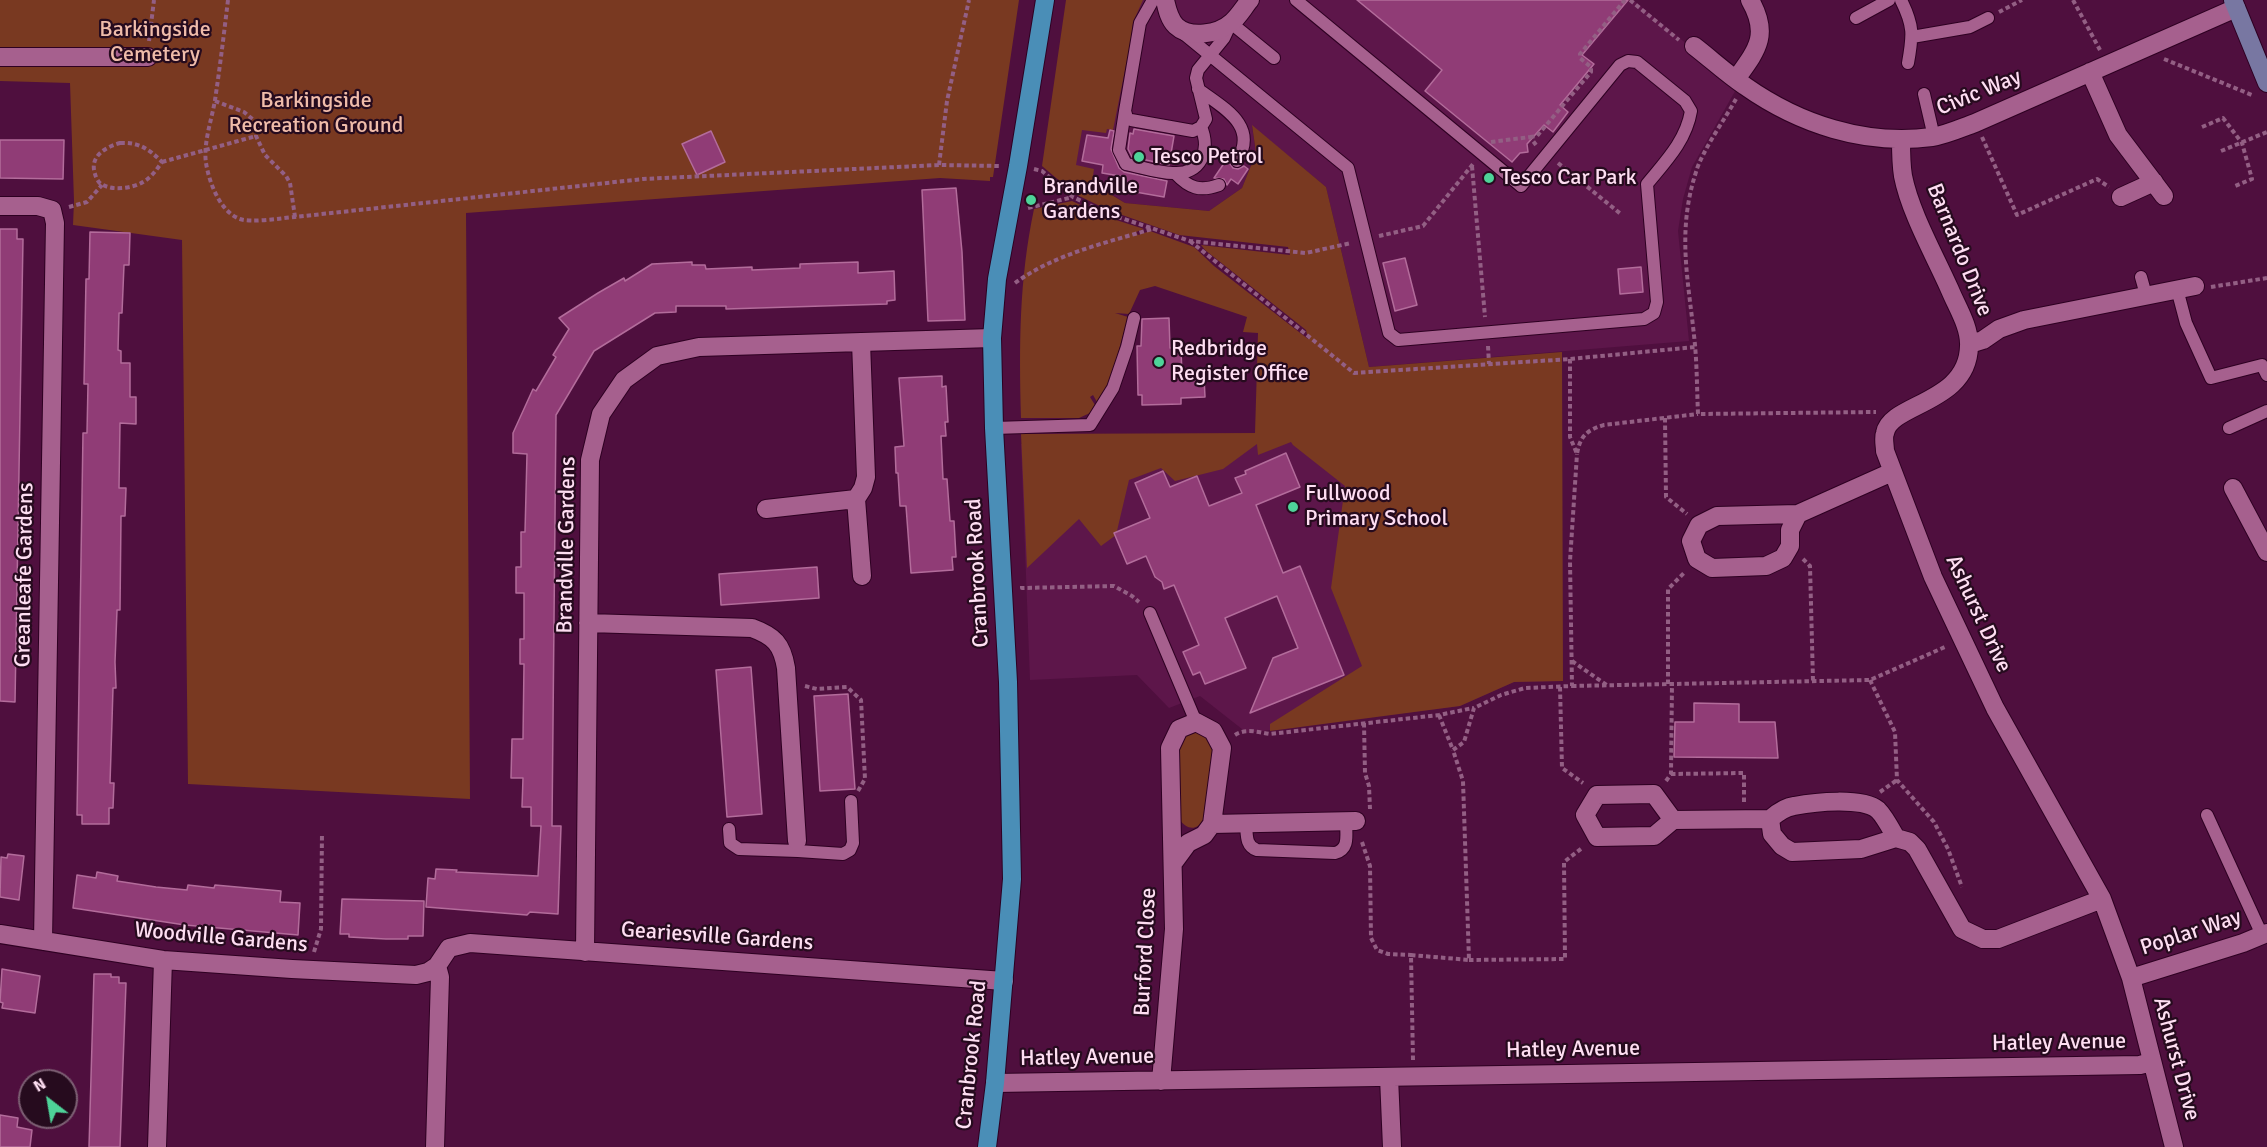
<!DOCTYPE html>
<style>
body{margin:0}
#map{position:relative;width:2267px;height:1147px;overflow:hidden;background:#4f0f3e;font-family:Signika,sans-serif}
canvas{display:block}
.north{position:absolute;left:18px;top:1069px;width:60px;height:60px;box-sizing:border-box;background:#260b1e;border:2px solid #7c5f73;border-radius:50%;rotate:329deg;font-size:16px;font-weight:700;line-height:24px;text-align:center;color:#fedef2}
.north::after{content:'';display:block;margin:auto;width:21px;height:27px;background:#4ed399;clip-path:polygon(50% 0,100% 100%,50% 72%,0 100%)}
</style>
<div id="map">
<canvas width="2267" height="1147"></canvas>
<div class="north">N</div>
</div>
<script>
const ctx = document.querySelector('canvas').getContext('2d');
ctx.lineJoin = 'round';
function fillPath(path, color) { ctx.fillStyle = color; ctx.fill(path, 'evenodd'); }
function strokePath(path, color, width, dash) { ctx.strokeStyle = color; ctx.lineWidth = width; ctx.lineCap = dash ? 'butt' : 'round'; ctx.setLineDash(dash || []); ctx.stroke(path); }
function drawText(font, color, halo, rows, align = 'center') {
  ctx.font = font + ' Signika,sans-serif'; ctx.lineWidth = 4.5; ctx.setLineDash([]); ctx.textBaseline = 'middle'; ctx.strokeStyle = halo; ctx.fillStyle = color; for (const [text, x, y, turn = 0] of rows) {
    ctx.save(); ctx.translate(x, y); ctx.rotate((+turn || 0) * Math.PI / 180); ctx.textAlign = isNaN(turn) ? turn : align; if (halo) ctx.strokeText(text, 0, 0); ctx.fillText(text, 0, 0); ctx.restore();
  }
}
const built = new Path2D(`
 M 1137,0 L 1633,0 L 1738,86 L 1692,167 L 1683,199 L 1678,231 L 1689,341 L 1369,367 L 1326,187 L 1252,126 L 1256,153 L 1242,188 L 1209,211 L 1125,203 L 1070,167 L 1079,127 Z
 M 1260,390 L 1563,681 L 1514,682 L 1460,706 L 1247,733 L 1200,696 L 1169,708 L 1137,675 L 1030,680 L 1021,444 L 1258,444 Z`);
const green = new Path2D(`
 M 0,0 L 1019,0 L 993,177 L 990,177 L 990,181 L 940,178 L 466,213 L 470,799 L 188,784 L 182,240 L 73,225 L 74,201 L 70,83 L 0,81 Z
 M 1066,0 L 1143,0 L 1133,22 L 1131,40 L 1113,130 L 1107,129 L 1106,133 L 1082,130 L 1076,165 L 1094,169 L 1092,183 L 1125,203 L 1209,211 L 1242,188 L 1256,153 L 1252,125 L 1326,187 L 1369,367 L 1562,352 L 1563,681 L 1514,682 L 1460,706 L 1270,731 L 1270,724 L 1362,666 L 1331,588 L 1345,486 L 1293,445 L 1291,442 L 1258,455 L 1257,444 L 1223,469 L 1175,481 L 1161,468 L 1129,480 L 1116,535 L 1101,546 L 1079,519 L 1027,568 L 1021,434 L 1255,433 L 1258,333 L 1243,332 L 1247,317 L 1155,286 L 1140,290 L 1129,314 L 1115,313 L 1128,317 L 1111,379 L 1097,402 L 1093,395 L 1090,397 L 1095,405 L 1090,413 L 1079,418 L 1021,418 C 1019,346 1019,280 1034,209 L 1072,201 L 1107,217 L 1144,229 L 1136,232 L 1138,235 L 1150,231 L 1194,247 L 1214,266 L 1308,339 L 1306,330 L 1205,250 L 1201,245 L 1290,255 L 1288,247 L 1179,235 L 1108,210 L 1075,194 L 1042,166 Z
 M 1199,731 L 1206,734 L 1213,746 L 1204,820 C 1196,831 1187,830 1179,819 L 1178,748 L 1184,735 Z`);
const building = new Path2D(`
 M 1357,0 L 1628,0 L 1582,55 L 1594,64 L 1560,105 L 1568,112 L 1553,132 L 1544,125 L 1527,144 L 1528,152 L 1520,153 L 1512,162 L 1425,91 L 1442,70 Z
 M 1134,129 L 1174,136 L 1169,165 L 1132,157 L 1128,149 L 1130,133 L 1133,134 Z
 M 1110,130 L 1114,131 L 1111,149 L 1119,168 L 1124,172 L 1167,181 L 1164,197 L 1124,190 L 1126,177 L 1102,173 L 1103,165 L 1082,161 L 1087,135 L 1108,138 Z
 M 711,131 L 725,162 L 697,175 L 682,144 Z
 M 0,140 L 64,140 L 63,179 L 0,178 Z
 M 1229,156 L 1229,162 L 1233,168 L 1238,169 L 1244,166 L 1248,169 L 1238,184 L 1231,179 L 1227,185 L 1224,179 L 1214,178 Z
 M 956,188 L 962,252 L 965,320 L 928,321 L 922,190 Z
 M 0,229 L 17,229 L 17,239 L 23,239 L 15,702 L 0,701 Z
 M 90,232 L 130,233 L 129,265 L 124,265 L 122,313 L 119,313 L 118,350 L 121,351 L 121,363 L 130,363 L 130,397 L 136,397 L 136,424 L 120,423 L 119,488 L 126,488 L 125,516 L 121,516 L 120,610 L 117,610 L 115,662 L 116,688 L 113,688 L 112,721 L 110,783 L 114,783 L 113,808 L 109,808 L 109,824 L 82,824 L 82,815 L 77,815 L 83,433 L 87,433 L 88,384 L 84,384 L 86,279 L 89,279 Z
 M 1405,258 L 1417,305 L 1395,311 L 1383,263 Z
 M 692,262 L 692,265 L 705,265 L 706,269 L 752,267 L 752,270 L 800,268 L 800,264 L 858,262 L 858,273 L 894,271 L 895,300 L 887,301 L 887,304 L 726,309 L 726,306 L 676,306 L 676,312 L 655,313 L 594,351 L 556,415 L 552,826 L 561,826 L 558,914 L 530,912 L 527,915 L 426,907 L 428,878 L 435,879 L 436,869 L 457,870 L 456,872 L 538,876 L 541,826 L 531,826 L 531,807 L 522,807 L 523,778 L 511,778 L 512,739 L 523,739 L 524,664 L 520,664 L 520,639 L 524,639 L 524,593 L 516,593 L 516,567 L 521,567 L 521,532 L 525,532 L 527,454 L 513,453 L 513,433 L 533,389 L 536,391 L 556,357 L 553,355 L 569,329 L 559,318 L 598,293 L 624,278 L 625,281 L 652,264 Z
 M 1641,267 L 1643,292 L 1620,294 L 1618,269 Z
 M 1169,318 L 1170,348 L 1181,348 L 1182,377 L 1204,377 L 1205,397 L 1181,398 L 1181,404 L 1142,405 L 1142,395 L 1138,395 L 1137,346 L 1141,346 L 1142,319 Z
 M 942,376 L 942,387 L 946,386 L 948,422 L 945,422 L 946,436 L 941,436 L 943,479 L 947,479 L 950,521 L 954,521 L 956,557 L 952,557 L 953,570 L 911,573 L 906,506 L 900,506 L 898,473 L 896,473 L 895,447 L 904,446 L 899,378 Z
 M 1286,453 L 1300,487 L 1256,505 L 1283,573 L 1300,566 L 1344,675 L 1250,713 L 1273,658 L 1298,648 L 1277,596 L 1225,618 L 1246,668 L 1205,684 L 1200,672 L 1193,675 L 1183,652 L 1199,645 L 1174,585 L 1164,589 L 1162,582 L 1155,577 L 1146,556 L 1127,564 L 1114,533 L 1150,518 L 1135,483 L 1163,471 L 1170,487 L 1197,476 L 1209,506 L 1242,493 L 1235,478 L 1246,474 L 1245,471 Z
 M 817,567 L 819,598 L 721,605 L 719,574 Z
 M 751,667 L 762,814 L 727,817 L 716,670 Z
 M 848,694 L 855,789 L 820,791 L 814,696 Z
 M 1694,703 L 1739,704 L 1739,722 L 1775,722 L 1778,758 L 1674,757 L 1675,722 L 1694,722 Z
 M 8,854 L 24,856 L 19,900 L 0,897 L 1,857 L 7,858 Z
 M 97,872 L 118,876 L 117,881 L 156,887 L 187,890 L 188,885 L 214,888 L 215,885 L 281,891 L 280,902 L 300,903 L 298,935 L 185,925 L 73,908 L 77,875 L 96,878 Z
 M 342,899 L 424,901 L 423,936 L 408,936 L 408,939 L 386,939 L 349,937 L 349,934 L 340,934 Z
 M 2,969 L 40,976 L 35,1013 L 2,1008 L 3,1003 L 0,1002 Z
 M 94,974 L 111,974 L 111,977 L 119,977 L 119,983 L 126,983 L 120,1147 L 89,1147 Z
 M 0,1115 L 18,1118 L 17,1127 L 32,1130 L 30,1147 L 0,1147 Z`);
const path = new Path2D(`
 M 228,0 C 224,33 220,67 215,100 C 212,119 203,143 206,163 C 209,182 220,212 240,219 C 251,223 282,218 295,217 L 643,179 L 939,165 L 999,166
 M 1630,0 L 1679,40
 M 2073,0 L 2100,50
 M 1999,12 L 2022,0
 M 149,41 L 154,0
 M 2164,59 L 2252,95
 M 1736,99 C 1725,119 1702,151 1696,172 C 1676,234 1689,282 1695,345 C 1697,368 1697,391 1698,414 L 1876,412
 M 215,101 L 244,112 L 257,123 L 256,136 L 265,155 L 286,176 L 290,183 L 295,217
 M 2202,127 L 2223,118 L 2242,143 L 2252,179 L 2235,186
 M 1530,137 L 1537,136 L 1591,72 L 1591,67 L 1580,58 L 1580,54 L 1625,0
 M 1982,137 L 2017,215 L 2097,179 L 2109,187
 M 1491,142 L 1530,137 L 1536,145
 M 120,143 C 139,142 149,149 162,162 C 157,169 152,177 143,182 C 133,188 114,191 103,185 C 99,184 96,178 95,174 C 89,156 106,147 120,143 Z
 M 2221,151 L 2267,132
 M 162,162 L 256,136
 M 1558,163 L 1622,215
 M 939,165 L 947,101 L 969,0
 M 1472,166 L 1485,317
 M 1034,169 L 1042,171 L 1073,197 L 1106,213 L 1190,241 L 1306,253 L 1351,243
 M 69,207 L 87,202 L 102,185
 M 1028,208 L 1073,197
 M 1379,236 L 1423,226 L 1473,164
 M 1190,241 L 1354,373 L 1570,359 L 1695,347
 M 1015,283 C 1055,254 1105,243 1152,229
 M 2211,287 L 2267,278
 M 1488,346 L 1489,364
 M 1570,359 L 1570,437 L 1577,454 C 1580,436 1587,430 1604,425 L 1698,414
 M 1665,418 L 1666,497 L 1687,514
 M 1803,559 L 1810,566 L 1813,681
 M 1022,586 L 1022,588 L 1114,586 L 1132,596 L 1139,602
 M 1572,661 L 1608,686
 M 1870,680 L 1895,732 L 1897,780 L 1934,822 L 1948,849 L 1962,887
 M 1668,684 L 1668,589 L 1685,572
 M 805,686 L 817,689 L 847,687 L 861,700 L 865,779 L 858,791
 M 1572,686 L 1870,680 L 1945,647
 M 1560,687 L 1562,768 L 1583,783
 M 1439,715 L 1453,750
 M 1364,723 L 1365,773 L 1369,786 L 1370,809
 M 1235,735 C 1246,728 1257,732 1270,734 L 1439,715 L 1473,708
 M 1671,774 L 1744,773 L 1744,802
 M 1666,781 L 1671,774 L 1672,684
 M 1880,792 L 1897,780
 M 1362,842 L 1370,866 L 1371,938 L 1377,950 L 1388,954 L 1411,955
 M 314,952 L 321,929 L 322,833
 M 1469,960 L 1565,959 L 1564,862 L 1582,848
 M 1413,1060 L 1411,955 L 1469,960 L 1463,781 L 1453,750 L 1464,742 L 1474,708 L 1501,695 L 1525,688 L 1572,686 L 1570,561 L 1577,454`);
const lane = new Path2D(`
 M 1153,0 L 1140,23 L 1125,111 L 1127,118 L 1131,120 L 1193,131 L 1201,127 L 1206,119 L 1196,78 L 1198,70 L 1224,38 L 1231,23 L 1274,58
 M 1901,0 C 1914,26 1913,35 1908,63
 M 1856,18 L 1889,0
 M 1183,33 L 1348,168 L 1389,333 L 1398,340 L 1644,319 L 1654,313 L 1657,302 L 1647,184 C 1665,162 1686,141 1691,111 L 1685,101 L 1637,62 L 1628,61 L 1620,65 L 1521,186 L 1296,0
 M 1912,37 L 1970,27 L 1988,18
 M 1198,89 C 1223,108 1259,125 1237,161
 M 1924,94 L 1934,137
 M 1125,111 L 1119,150 L 1126,164 C 1141,167 1158,173 1173,173 C 1201,175 1211,150 1201,127
 M 1176,174 C 1189,188 1200,192 1219,185
 M 2141,277 L 2146,295
 M 2177,289 L 2186,323 L 2211,378 L 2262,365 L 2267,375
 M 994,428 L 1090,425 L 1113,388 L 1127,347 L 1134,318
 M 2229,428 L 2267,411
 M 1150,613 L 1196,722
 M 2207,815 L 2262,935
 M 1246,823 C 1247,834 1245,846 1257,850 L 1335,853 C 1350,849 1346,835 1346,821
 M 729,829 L 730,843 L 739,849 L 798,851
 M 797,841 L 798,851 L 843,854 L 850,850 L 853,843 L 851,801`);
const street = new Path2D(`
 M 1165,0 C 1167,9 1169,19 1176,26 C 1190,39 1219,34 1232,22 C 1239,16 1244,7 1250,0
 M 1694,46 C 1711,59 1727,74 1745,86 C 1799,124 1865,146 1932,137 C 1946,135 1961,128 1975,123 L 2236,8
 M 0,57 L 148,57
 M 2090,72 L 2118,135 L 2164,196
 M 1736,79 C 1757,50 1770,35 1750,0
 M 1901,139 C 1901,151 1901,164 1903,176 C 1910,212 1935,256 1950,290 C 1957,307 1970,327 1969,346 C 1968,404 1890,403 1885,433 C 1883,438 1885,446 1885,451 L 1933,577 L 1995,708 L 2102,899 L 2131,978 L 2174,1147
 M 2121,197 L 2154,182
 M 0,206 L 38,206 L 52,210 L 55,223 L 43,941
 M 1970,344 L 1983,340 L 1999,329 L 2024,320 L 2195,286
 M 2233,488 L 2267,552
 M 856,499 L 862,576
 M 766,509 L 856,499 L 863,488 L 866,477 L 861,342
 M 1798,514 L 1717,516 L 1699,525 L 1691,541 L 1697,559 L 1712,568 L 1766,566 L 1783,558 L 1790,546 L 1790,530 L 1798,514 L 1892,472
 M 588,623 L 752,628 C 774,636 782,644 786,668 L 797,841
 M 1770,819 L 1772,834 L 1782,846 L 1792,852 L 1861,849 L 1896,838 L 1910,842 L 1917,849 L 1962,929 L 1983,939 L 1998,939 L 2102,899
 M 1673,820 L 1654,794 L 1597,795 L 1585,815 L 1597,837 L 1654,836 L 1673,820 L 1770,819 C 1777,813 1785,807 1794,806 C 1815,802 1862,797 1878,810 C 1885,817 1891,829 1896,838
 M 1212,824 L 1356,821
 M 0,934 L 163,960 L 292,969 L 416,975 L 428,972 L 437,966
 M 585,952 L 590,460 L 601,414 L 624,380 L 657,356 L 699,347 L 992,338
 M 437,966 L 449,948 L 470,943 L 1004,981
 M 2131,978 L 2243,943 L 2267,933
 M 1389,1077 L 1392,1147
 M 1161,1081 L 1174,929 L 1170,748 L 1179,729 L 1196,722 L 1213,731 L 1222,748 L 1212,824 L 1204,835 L 1188,843 L 1174,862
 M 995,1083 L 2140,1065 L 2151,1062
 M 157,1147 L 163,960
 M 435,1147 L 440,977 L 437,966`);
const secondary = new Path2D(`
 M 2233,0 L 2267,83`);
const primary = new Path2D(`
 M 987,1147 L 995,1083 L 1012,879 L 1008,682 L 994,428 L 992,338 L 997,279 L 1018,166 L 1045,0`);
const markers = [
 [1139,157,6,"#4ed399"],
 [1489,178,6,"#4ed399"],
 [1031,200,6,"#4ed399"],
 [1159,362,6,"#4ed399"],
 [1293,507,6,"#4ed399"]
];
const parkNames = [
 ["Barkingside",155,30],
 ["Cemetery",155,55],
 ["Barkingside",316,101],
 ["Recreation Ground",316,126]
];
const streetNames = [
 ["Civic Way",1979,93,-22],
 ["Barnardo Drive",1959,250,68],
 ["Brandville Gardens",567,545,-89],
 ["Cranbrook Road",978,573,-93],
 ["Greanleafe Gardens",25,575,-89],
 ["Ashurst Drive",1978,614,65],
 ["Poplar Way",2191,933,-18],
 ["Geariesville Gardens",717,937,4],
 ["Woodville Gardens",221,938,5],
 ["Burford Close",1146,952,-87],
 ["Hatley Avenue",2059,1043,-1],
 ["Hatley Avenue",1573,1050,-1],
 ["Cranbrook Road",972,1055,-84],
 ["Hatley Avenue",1087,1058,-1],
 ["Ashurst Drive",2176,1059,75]
];
const poiNames = [
 ["Tesco Petrol",1151,157],
 ["Tesco Car Park",1501,178],
 ["Brandville",1043,187],
 ["Gardens",1043,212],
 ["Redbridge",1171,349],
 ["Register Office",1171,374],
 ["Fullwood",1305,494],
 ["Primary School",1305,519]
];
fillPath(built, '#5d164a');
fillPath(green, '#793921');
fillPath(building, '#903c76');
strokePath(building, '#b36c9b', 1.5);
strokePath(lane, '#2e0022', 14);
strokePath(street, '#2e0022', 20);
strokePath(secondary, '#2e0022', 20);
strokePath(primary, '#2e0022', 20);
strokePath(path, '#935f84', 4, [4.5, 3]);
strokePath(lane, '#a6608e', 12);
strokePath(street, '#a6608e', 18);
strokePath(secondary, '#7877a2', 18);
strokePath(primary, '#4a8eb7', 18);
for (const [x, y, r, color] of markers) { const dot = new Path2D(); dot.arc(x, y, r, 0, 2 * Math.PI); ctx.fillStyle = color; ctx.fill(dot); strokePath(dot, '#260b1e', 2); }
drawText('22px', '#f0bcaa', '#260b1e', parkNames);
drawText('22px', '#fedef2', '#260b1e', streetNames);
drawText('22px', '#fedef2', '#260b1e', poiNames, 'left');
</script>
